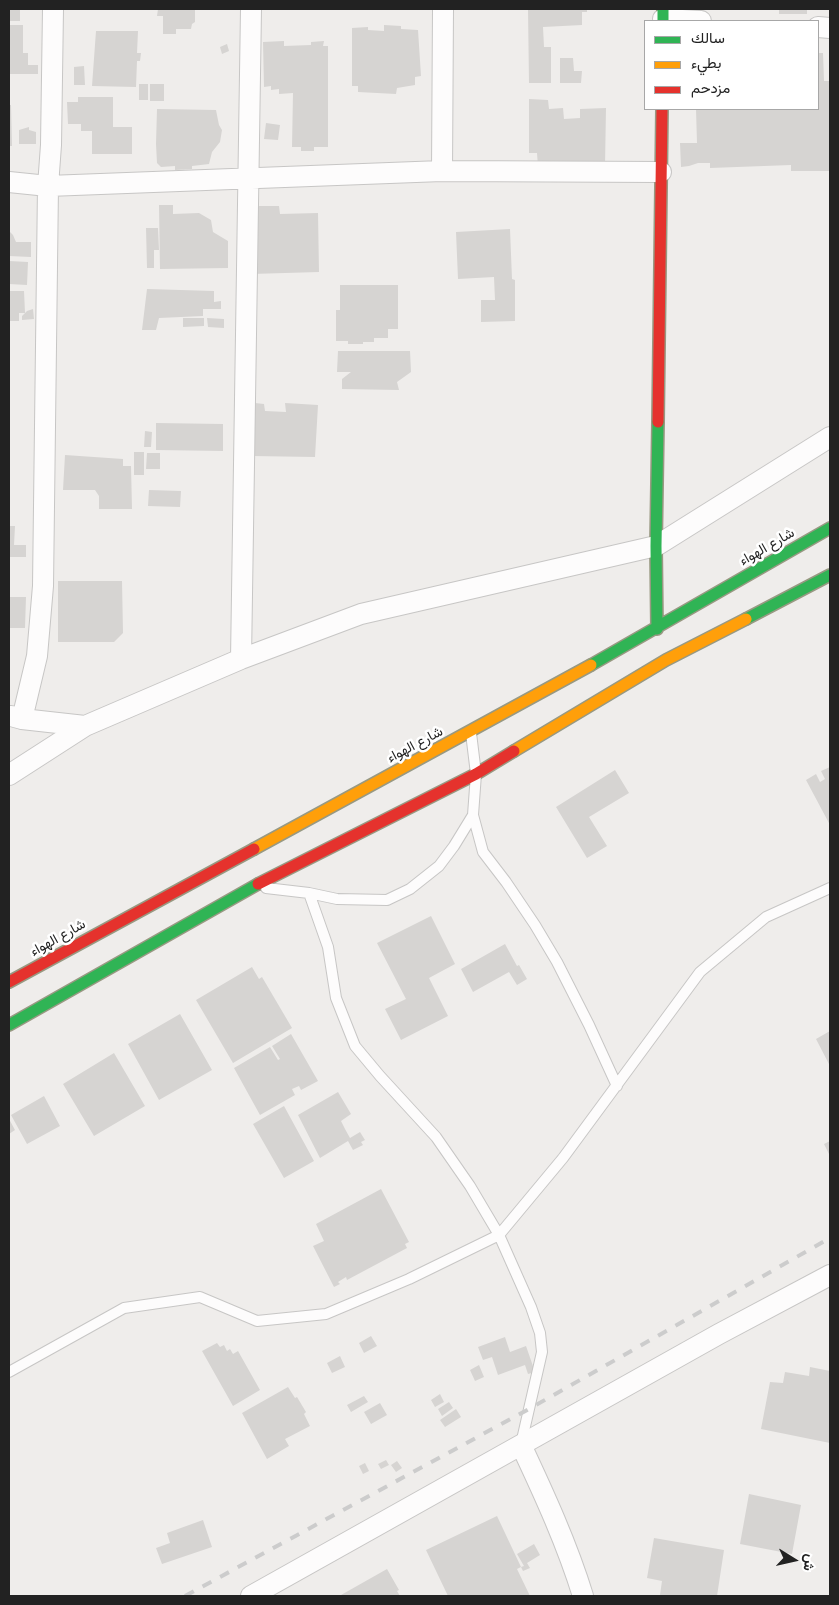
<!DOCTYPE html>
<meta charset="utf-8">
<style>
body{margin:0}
#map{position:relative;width:839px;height:1605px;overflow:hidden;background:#efedeb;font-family:"Fira Sans Condensed",Vazirmatn,sans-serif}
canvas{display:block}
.frame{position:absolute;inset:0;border:10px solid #222;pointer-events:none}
.legend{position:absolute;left:644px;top:20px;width:175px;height:90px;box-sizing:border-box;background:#fff;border:1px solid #a7a7a7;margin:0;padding:6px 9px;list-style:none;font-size:15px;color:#222}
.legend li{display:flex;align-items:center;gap:10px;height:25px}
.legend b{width:25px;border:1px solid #a7a7a7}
.north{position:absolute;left:769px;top:1535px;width:50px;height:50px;-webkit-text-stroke:4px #fff;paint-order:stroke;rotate:100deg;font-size:14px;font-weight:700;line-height:20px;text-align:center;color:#222}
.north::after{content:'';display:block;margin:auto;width:18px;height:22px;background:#222;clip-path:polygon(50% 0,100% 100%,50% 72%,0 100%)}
</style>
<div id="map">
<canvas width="839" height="1605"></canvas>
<div class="frame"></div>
<ul class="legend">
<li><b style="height:6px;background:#30b455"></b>سالك</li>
<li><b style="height:6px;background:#ff9f0a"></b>بطيء</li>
<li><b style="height:6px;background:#e5322d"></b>مزدحم</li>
</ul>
<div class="north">ش</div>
</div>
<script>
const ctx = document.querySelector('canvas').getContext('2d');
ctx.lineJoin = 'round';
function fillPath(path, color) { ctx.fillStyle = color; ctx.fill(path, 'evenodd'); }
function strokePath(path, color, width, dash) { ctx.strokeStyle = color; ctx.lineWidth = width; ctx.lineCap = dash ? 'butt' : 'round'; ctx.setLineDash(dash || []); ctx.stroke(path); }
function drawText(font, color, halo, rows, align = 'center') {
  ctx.font = font + ' "Fira Sans Condensed",Vazirmatn,sans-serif'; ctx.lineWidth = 5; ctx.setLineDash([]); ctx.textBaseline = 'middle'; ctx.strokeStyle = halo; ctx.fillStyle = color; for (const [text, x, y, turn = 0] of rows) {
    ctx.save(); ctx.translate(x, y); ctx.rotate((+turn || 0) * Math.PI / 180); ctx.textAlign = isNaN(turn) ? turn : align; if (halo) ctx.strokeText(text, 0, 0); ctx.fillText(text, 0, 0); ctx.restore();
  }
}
const building = new Path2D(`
 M 9,9 L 20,10 L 20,21 L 9,21 Z
 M 158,9 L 195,9 L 195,22 L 192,24 L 191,29 L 176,29 L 176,34 L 163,34 L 163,16 L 157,16 Z
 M 528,9 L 587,9 L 587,12 L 582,12 L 582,25 L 543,27 L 544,47 L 551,47 L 551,83 L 529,83 Z
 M 779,9 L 807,9 L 807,14 L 779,14 Z
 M 9,25 L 23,25 L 23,53 L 28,53 L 28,65 L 38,65 L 38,74 L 9,74 Z
 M 384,25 L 401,26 L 401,29 L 418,30 L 421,76 L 415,77 L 415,85 L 397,88 L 396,94 L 358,92 L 358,86 L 352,86 L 352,28 L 368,27 L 368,30 L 384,31 Z
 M 96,31 L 138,31 L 137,53 L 141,53 L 140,61 L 137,61 L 136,87 L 92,86 Z
 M 284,41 L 284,46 L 311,45 L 311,42 L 324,41 L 323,46 L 328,46 L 328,147 L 314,147 L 314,151 L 301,151 L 301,147 L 292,147 L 293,93 L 279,94 L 279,89 L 271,90 L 271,86 L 264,87 L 263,42 Z
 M 227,44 L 229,51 L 222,54 L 220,47 Z
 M 818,53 L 823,53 L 824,81 L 830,81 L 830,171 L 791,171 L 791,165 L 710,168 L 710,163 L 698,163 L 689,166 L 681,167 L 680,143 L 697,143 L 696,109 L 818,109 Z
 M 560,58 L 573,58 L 574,71 L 582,71 L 581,83 L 560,83 Z
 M 84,66 L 85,85 L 74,85 L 74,67 Z
 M 139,84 L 148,84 L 148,100 L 139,100 Z
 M 150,84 L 164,84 L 164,101 L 150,101 Z
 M 78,97 L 113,97 L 113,127 L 132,127 L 132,154 L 92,154 L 92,131 L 81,131 L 81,124 L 68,124 L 67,102 L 78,102 Z
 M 529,99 L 548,100 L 549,109 L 563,108 L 564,119 L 580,118 L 580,109 L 606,108 L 605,166 L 538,167 L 537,153 L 529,153 Z
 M 9,105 L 11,105 L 12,146 L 9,146 Z
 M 157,109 L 216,110 L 219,125 L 222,130 L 220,142 L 212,152 L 209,164 L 192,166 L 192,169 L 175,170 L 175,166 L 161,167 L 157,163 L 156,144 Z
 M 266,123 L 280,125 L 278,140 L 264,139 Z
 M 29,127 L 29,130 L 36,132 L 36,144 L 19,144 L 19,130 Z
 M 159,205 L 173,205 L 173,214 L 199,213 L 211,220 L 213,232 L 228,241 L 228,268 L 160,269 Z
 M 258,206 L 279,206 L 280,214 L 318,213 L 319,272 L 251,274 L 251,234 L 258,234 Z
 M 146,228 L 158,228 L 159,250 L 154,250 L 154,268 L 147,268 Z
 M 510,229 L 512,279 L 515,280 L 515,321 L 481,322 L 481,300 L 495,300 L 494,277 L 458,279 L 456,232 Z
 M 9,231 L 13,235 L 16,242 L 31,242 L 31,257 L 9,256 Z
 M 9,261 L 28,262 L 27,285 L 9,284 Z
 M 340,285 L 398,285 L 398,329 L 388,329 L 388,338 L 374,338 L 374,342 L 363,342 L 363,344 L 348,344 L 348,341 L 336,341 L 336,310 L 340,310 Z
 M 147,289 L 214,291 L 214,302 L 221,301 L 221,309 L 203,309 L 203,316 L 159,318 L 156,330 L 142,330 Z
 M 9,291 L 24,291 L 25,313 L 19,313 L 19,321 L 9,321 Z
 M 33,309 L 34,319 L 22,320 L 22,316 L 27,311 Z
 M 183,318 L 204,318 L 204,326 L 183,327 Z
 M 207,318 L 224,319 L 224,328 L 208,327 Z
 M 338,351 L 410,351 L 411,372 L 397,382 L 399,390 L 342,389 L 342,379 L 351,372 L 337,372 Z
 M 255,403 L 264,404 L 265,411 L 286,412 L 285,403 L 318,405 L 315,457 L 252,456 Z
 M 156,423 L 223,424 L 223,451 L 156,450 Z
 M 145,431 L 152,432 L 151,447 L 144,447 Z
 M 134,452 L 144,452 L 144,475 L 134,475 Z
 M 147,453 L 160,453 L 160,469 L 146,469 Z
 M 65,455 L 123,459 L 123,466 L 131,466 L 132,509 L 99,509 L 99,496 L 95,490 L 63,490 Z
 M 149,490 L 181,491 L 180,507 L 148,506 Z
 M 9,526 L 15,526 L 14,545 L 26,545 L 26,557 L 9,557 Z
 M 58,581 L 122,581 L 123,633 L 114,642 L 58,642 Z
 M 9,597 L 26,597 L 25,628 L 9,628 Z
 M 830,767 L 830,825 L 806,780 L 816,774 L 820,782 L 825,779 L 821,771 Z
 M 615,770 L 629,793 L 589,817 L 607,846 L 587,858 L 556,807 Z
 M 431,916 L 455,964 L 429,978 L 448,1016 L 401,1040 L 385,1009 L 406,999 L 377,943 Z
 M 505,944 L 517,966 L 519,965 L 527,979 L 517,985 L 509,972 L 473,992 L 461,969 Z
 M 252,967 L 259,979 L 262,977 L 292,1028 L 233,1063 L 196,1000 Z
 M 180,1014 L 212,1070 L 159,1100 L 128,1044 Z
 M 830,1031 L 830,1066 L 816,1039 Z
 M 291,1034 L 318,1081 L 301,1090 L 299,1086 L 292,1089 L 295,1095 L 260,1115 L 234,1068 L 270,1047 L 278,1060 L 280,1059 L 272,1046 Z
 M 114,1053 L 145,1106 L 94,1136 L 63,1084 Z
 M 338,1092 L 351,1114 L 341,1121 L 345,1129 L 350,1138 L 360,1132 L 365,1140 L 361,1142 L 363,1145 L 353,1150 L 348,1141 L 320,1158 L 298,1115 Z
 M 44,1096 L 60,1126 L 27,1144 L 11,1115 Z
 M 284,1106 L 314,1161 L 284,1178 L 253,1124 Z
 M 9,1119 L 15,1130 L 9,1134 Z
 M 830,1141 L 830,1156 L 824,1144 Z
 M 381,1189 L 409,1242 L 405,1244 L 407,1248 L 347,1280 L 346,1277 L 338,1282 L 340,1284 L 334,1287 L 313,1246 L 324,1241 L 316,1224 Z
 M 371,1336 L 377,1346 L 364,1353 L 359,1343 Z
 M 505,1337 L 510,1352 L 526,1346 L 535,1372 L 528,1374 L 525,1365 L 498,1375 L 492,1357 L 483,1360 L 478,1347 Z
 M 217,1343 L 220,1347 L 224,1345 L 227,1351 L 230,1349 L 233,1354 L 238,1351 L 260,1390 L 233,1406 L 202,1351 Z
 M 340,1356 L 345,1367 L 332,1373 L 327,1363 Z
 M 479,1365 L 484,1377 L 475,1381 L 470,1370 Z
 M 810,1367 L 830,1371 L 830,1443 L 761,1429 L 770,1382 L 783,1383 L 785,1372 L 809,1376 Z
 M 288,1387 L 295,1398 L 297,1397 L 306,1412 L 304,1414 L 310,1426 L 285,1439 L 289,1446 L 267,1459 L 242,1413 Z
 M 440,1394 L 444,1402 L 435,1407 L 431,1400 Z
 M 364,1396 L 368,1402 L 351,1412 L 347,1405 Z
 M 449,1402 L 453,1408 L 442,1416 L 438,1409 Z
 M 380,1403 L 387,1415 L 371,1424 L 364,1412 Z
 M 456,1409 L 461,1417 L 445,1427 L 440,1420 Z
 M 386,1460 L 389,1465 L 381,1469 L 378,1464 Z
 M 397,1461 L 402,1468 L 396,1472 L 391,1465 Z
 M 365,1463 L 369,1471 L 363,1474 L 359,1466 Z
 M 749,1494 L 801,1505 L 792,1554 L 740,1544 Z
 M 497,1516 L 521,1567 L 517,1569 L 530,1596 L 448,1596 L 426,1550 Z
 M 203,1520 L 212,1547 L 162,1564 L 156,1548 L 170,1543 L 167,1533 Z
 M 654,1538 L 724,1550 L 717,1596 L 660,1595 L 662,1581 L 647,1578 Z
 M 534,1544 L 540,1555 L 527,1563 L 530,1568 L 523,1571 L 521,1567 L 524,1566 L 517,1554 Z
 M 387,1569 L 399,1590 L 397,1591 L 400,1596 L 342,1596 L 341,1595 Z`);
const lane = new Path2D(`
 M 471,733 L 476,774 L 473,815 L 483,852 L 506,882 L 535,925 L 557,962 L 589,1025 L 617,1086
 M 266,888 L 309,893 L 337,899 L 387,900 L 410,889 L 439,866 L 454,846 L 473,815
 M 309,893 L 328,947 L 336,998 L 355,1046 L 380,1076 L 436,1137 L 470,1186 L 499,1235 L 531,1307 L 540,1333 L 542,1352 L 521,1444
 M 9,1372 L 124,1308 L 200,1297 L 257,1321 L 326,1314 L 409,1279 L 499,1235 L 563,1158 L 700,972 L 766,917 L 830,888`);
const street = new Path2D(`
 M 663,19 L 701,21
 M 818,27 L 830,28
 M 442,171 L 443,9
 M 9,182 L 48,186 L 442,171 L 661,172
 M 241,659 L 251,9
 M 11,716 L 22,719 L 85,726
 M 22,719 L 37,656 L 43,586 L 48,186 L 51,145 L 53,9
 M 9,775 L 85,726 L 241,659 L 361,614 L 656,546 L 830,437
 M 521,1445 C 544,1494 567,1544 583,1596
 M 251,1596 L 719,1334 L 830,1275`);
const fast = new Path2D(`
 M 663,9 L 663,21
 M 746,619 L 830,575
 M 657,629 L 656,546 L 658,422
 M 591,665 L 830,528
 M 9,1025 L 258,884`);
const slow = new Path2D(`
 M 514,751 L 666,660 L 746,619
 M 254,849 L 591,665`);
const jam = new Path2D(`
 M 658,422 L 662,109
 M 258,884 L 476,774 L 514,751
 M 9,982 L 254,849`);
const rail = new Path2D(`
 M 185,1596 L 529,1409 L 830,1238`);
const streetNames = [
 ["شارع الهواء",767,547,-30],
 ["شارع الهواء",415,745,-28],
 ["شارع الهواء",58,938,-29]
];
fillPath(building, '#d6d4d2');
strokePath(lane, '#c7c6c5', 12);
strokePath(street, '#c7c6c5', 22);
strokePath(fast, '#989982', 14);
strokePath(slow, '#989982', 14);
strokePath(jam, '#989982', 14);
strokePath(lane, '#fdfcfc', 10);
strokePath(street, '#fdfcfc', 20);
strokePath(fast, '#30b455', 11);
strokePath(slow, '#ff9f0a', 11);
strokePath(jam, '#e5322d', 11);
strokePath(rail, '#ccc', 4, [10, 10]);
drawText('14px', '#222', '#fff', streetNames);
</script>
